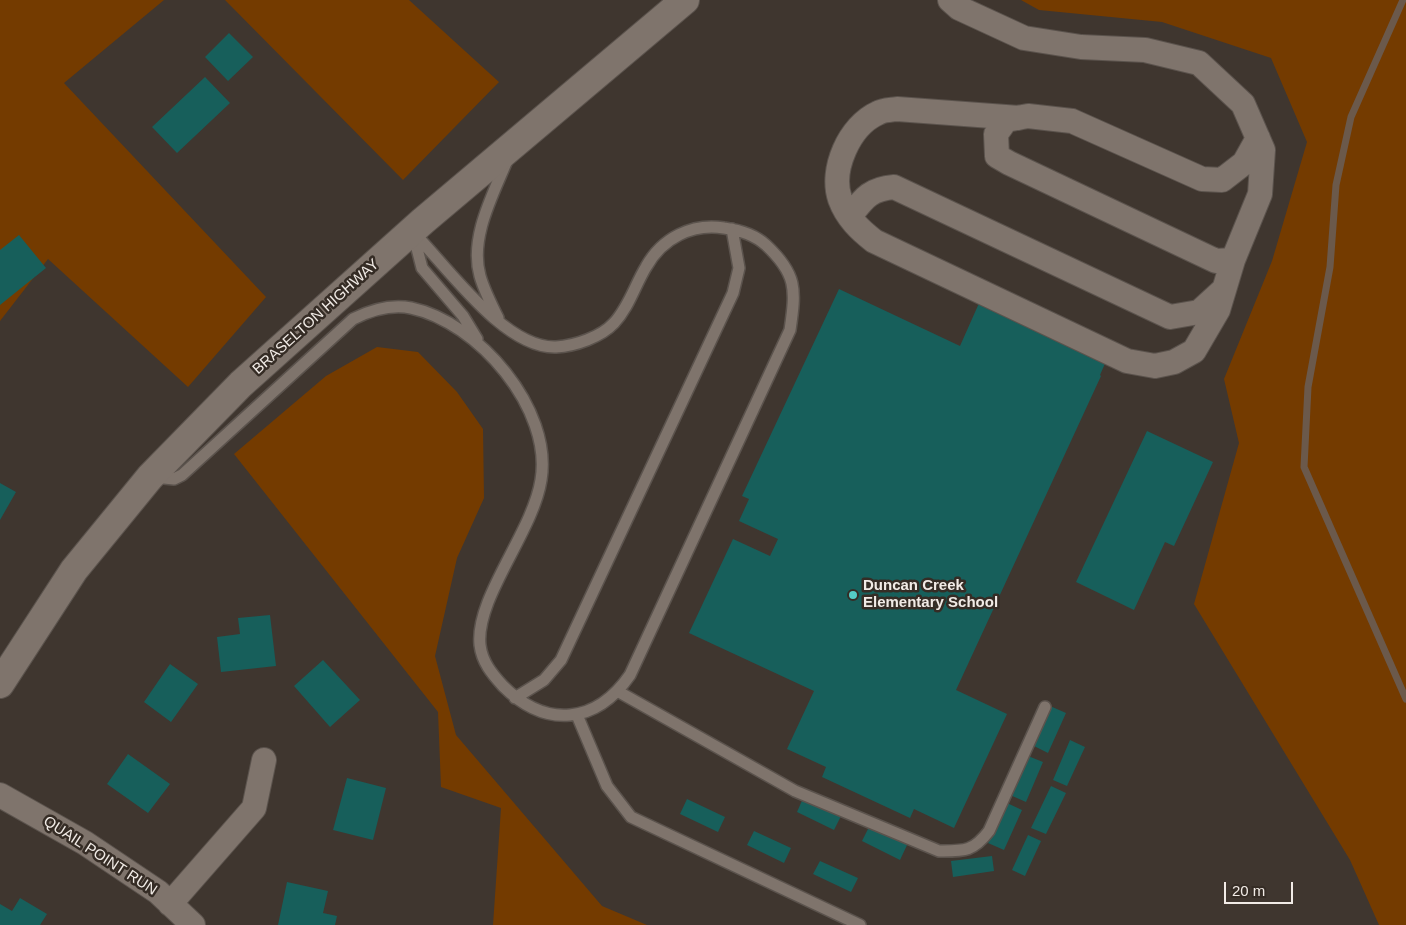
<!DOCTYPE html>
<style>
body{margin:0}
#map{position:relative;width:1406px;height:925px;overflow:hidden;background:#3f362f;font-family:Helvetica,sans-serif}
canvas{display:block}
.scale{position:absolute;left:1224px;top:882px;width:69px;height:22px;box-sizing:border-box;border:2px solid #f1ebe6;border-top:0;padding-left:6px;font-size:15px;line-height:18px;white-space:nowrap;color:#f1ebe6;-webkit-text-stroke:4px #352c25;paint-order:stroke}
</style>
<div id="map">
<canvas width="1406" height="925"></canvas>
<div class="scale">20 m</div>
</div>
<script>
const ctx = document.querySelector('canvas').getContext('2d');
ctx.lineJoin = 'round';
function fillPath(path, color) { ctx.fillStyle = color; ctx.fill(path, 'evenodd'); }
function strokePath(path, color, width, dash) { ctx.strokeStyle = color; ctx.lineWidth = width; ctx.lineCap = dash ? 'butt' : 'round'; ctx.setLineDash(dash || []); ctx.stroke(path); }
function drawText(font, color, halo, rows, align = 'center') {
  ctx.font = font + ' Helvetica,sans-serif'; ctx.lineWidth = 5; ctx.setLineDash([]); ctx.textBaseline = 'middle'; ctx.strokeStyle = halo; ctx.fillStyle = color; for (const [text, x, y, turn = 0] of rows) {
    ctx.save(); ctx.translate(x, y); ctx.rotate((+turn || 0) * Math.PI / 180); ctx.textAlign = isNaN(turn) ? turn : align; if (halo) ctx.strokeText(text, 0, 0); ctx.fillText(text, 0, 0); ctx.restore();
  }
}
const green = new Path2D(`
 M 0,0 L 164,0 L 64,83 L 266,297 L 188,387 L 48,259 L 0,321 Z
 M 225,0 L 409,0 L 499,82 L 403,180 Z
 M 1021,0 L 1406,0 L 1406,925 L 1379,925 L 1350,860 L 1194,604 L 1239,443 L 1224,379 L 1272,261 L 1307,142 L 1271,58 L 1162,22 L 1039,10 Z
 M 377,347 L 418,352 L 457,392 L 483,429 L 484,498 L 457,558 L 435,656 L 456,735 L 602,906 L 647,925 L 493,925 L 501,808 L 441,787 L 438,712 L 234,454 L 326,376 Z`);
const stream = new Path2D(`
 M 1403,0 L 1351,117 L 1336,185 L 1330,267 L 1308,387 L 1304,467 L 1406,699`);
const building = new Path2D(`
 M 229,33 L 253,57 L 228,81 L 205,57 Z
 M 205,77 L 230,103 L 177,153 L 152,127 Z
 M 19,235 L 46,268 L 0,305 L 0,250 Z
 M 839,289 L 960,346 L 980,301 L 1107,359 L 1100,375 L 1101,376 L 956,690 L 1007,714 L 954,828 L 914,809 L 910,818 L 822,777 L 826,767 L 787,749 L 814,691 L 689,633 L 733,539 L 770,556 L 778,539 L 739,521 L 749,499 L 742,496 Z
 M 1147,431 L 1213,462 L 1174,546 L 1165,542 L 1134,610 L 1076,582 Z
 M 0,483 L 16,492 L 0,520 Z
 M 270,615 L 276,666 L 221,672 L 217,637 L 240,634 L 238,618 Z
 M 323,660 L 360,700 L 330,727 L 294,686 Z
 M 170,664 L 198,684 L 171,722 L 144,702 Z
 M 1050,706 L 1066,713 L 1048,753 L 1032,745 Z
 M 1070,740 L 1085,747 L 1067,786 L 1053,780 Z
 M 128,754 L 170,784 L 148,813 L 107,784 Z
 M 1028,756 L 1043,762 L 1026,802 L 1010,795 Z
 M 347,778 L 386,788 L 373,840 L 333,830 Z
 M 1051,786 L 1066,793 L 1046,834 L 1031,828 Z
 M 804,796 L 842,814 L 834,830 L 797,812 Z
 M 687,799 L 725,817 L 718,832 L 680,814 Z
 M 1007,803 L 1022,810 L 1004,850 L 988,843 Z
 M 870,825 L 908,843 L 900,860 L 862,841 Z
 M 754,831 L 791,848 L 784,863 L 747,845 Z
 M 1028,835 L 1041,841 L 1025,876 L 1012,870 Z
 M 992,856 L 994,871 L 953,877 L 951,861 Z
 M 820,861 L 858,878 L 851,892 L 813,874 Z
 M 287,882 L 328,891 L 323,913 L 337,916 L 335,925 L 278,925 Z
 M 20,898 L 47,914 L 40,925 L 0,925 L 0,904 L 12,911 Z`);
const service = new Path2D(`
 M 413,233 L 422,268 L 463,316 L 477,339
 M 498,318 C 491,304 484,290 480,276 C 469,237 494,193 508,158
 M 154,477 L 174,479 L 182,475 L 353,319 C 371,310 390,304 411,308 C 478,322 553,409 541,480 C 533,532 475,598 480,645 C 482,662 492,674 503,686 C 546,729 596,724 630,675 L 790,330 C 796,289 797,274 766,245 C 755,235 739,230 724,228 C 692,223 662,238 646,267 C 635,285 629,307 614,323 C 601,337 575,346 556,347 C 504,349 446,265 412,231
 M 619,692 L 795,791 L 939,851 C 964,851 973,852 989,831 L 1045,707
 M 515,698 L 544,680 L 561,660 L 733,293 L 739,268 L 732,229
 M 577,715 L 607,786 L 631,817 L 860,925`);
const minor = new Path2D(`
 M 950,0 L 959,8 L 1024,38 L 1081,47 L 1145,50 L 1199,63 L 1243,104 L 1263,150 L 1260,194 L 1233,260 L 1218,310 L 1194,351 L 1174,362 L 1155,366 L 1127,361 L 874,241 C 860,230 847,218 840,199 C 830,170 849,126 878,113 C 883,110 891,110 897,109 L 1019,118
 M 850,216 C 864,198 870,189 894,187 L 1170,317 L 1199,312 L 1222,291
 M 1233,260 L 1216,261 L 1009,163 L 997,156 L 996,134 L 1006,120 L 1028,116 L 1072,121 L 1202,179 L 1222,180 L 1244,163 L 1258,138
 M 0,795 L 85,843 L 158,892 L 193,925
 M 170,904 L 254,808 L 264,760`);
const secondary = new Path2D(`
 M 0,684 L 74,570 L 150,477 L 241,384 L 423,221 L 685,0`);
const markers = [
 [853,595,5,"#54cdc7"]
];
const streetNames = [
 ["BRASELTON HIGHWAY",316,317,-42],
 ["QUAIL POINT RUN",100,856,33]
];
const poiNames = [
 ["Duncan Creek",863,586],
 ["Elementary School",863,603]
];
fillPath(green, '#743b00');
strokePath(stream, '#6b594b', 7);
fillPath(building, '#175f5b');
strokePath(service, '#5b534d', 14);
strokePath(minor, '#5b534d', 26);
strokePath(secondary, '#5b534d', 30);
strokePath(service, '#7f746c', 11);
strokePath(minor, '#7f746c', 24);
strokePath(secondary, '#7f746c', 28);
for (const [x, y, r, color] of markers) { const dot = new Path2D(); dot.arc(x, y, r, 0, 2 * Math.PI); ctx.fillStyle = color; ctx.fill(dot); strokePath(dot, '#352c25', 2); }
drawText('15px', '#f1ebe6', '#352c25', streetNames);
drawText('bold 15px', '#f1ebe6', '#352c25', poiNames, 'left');
</script>
